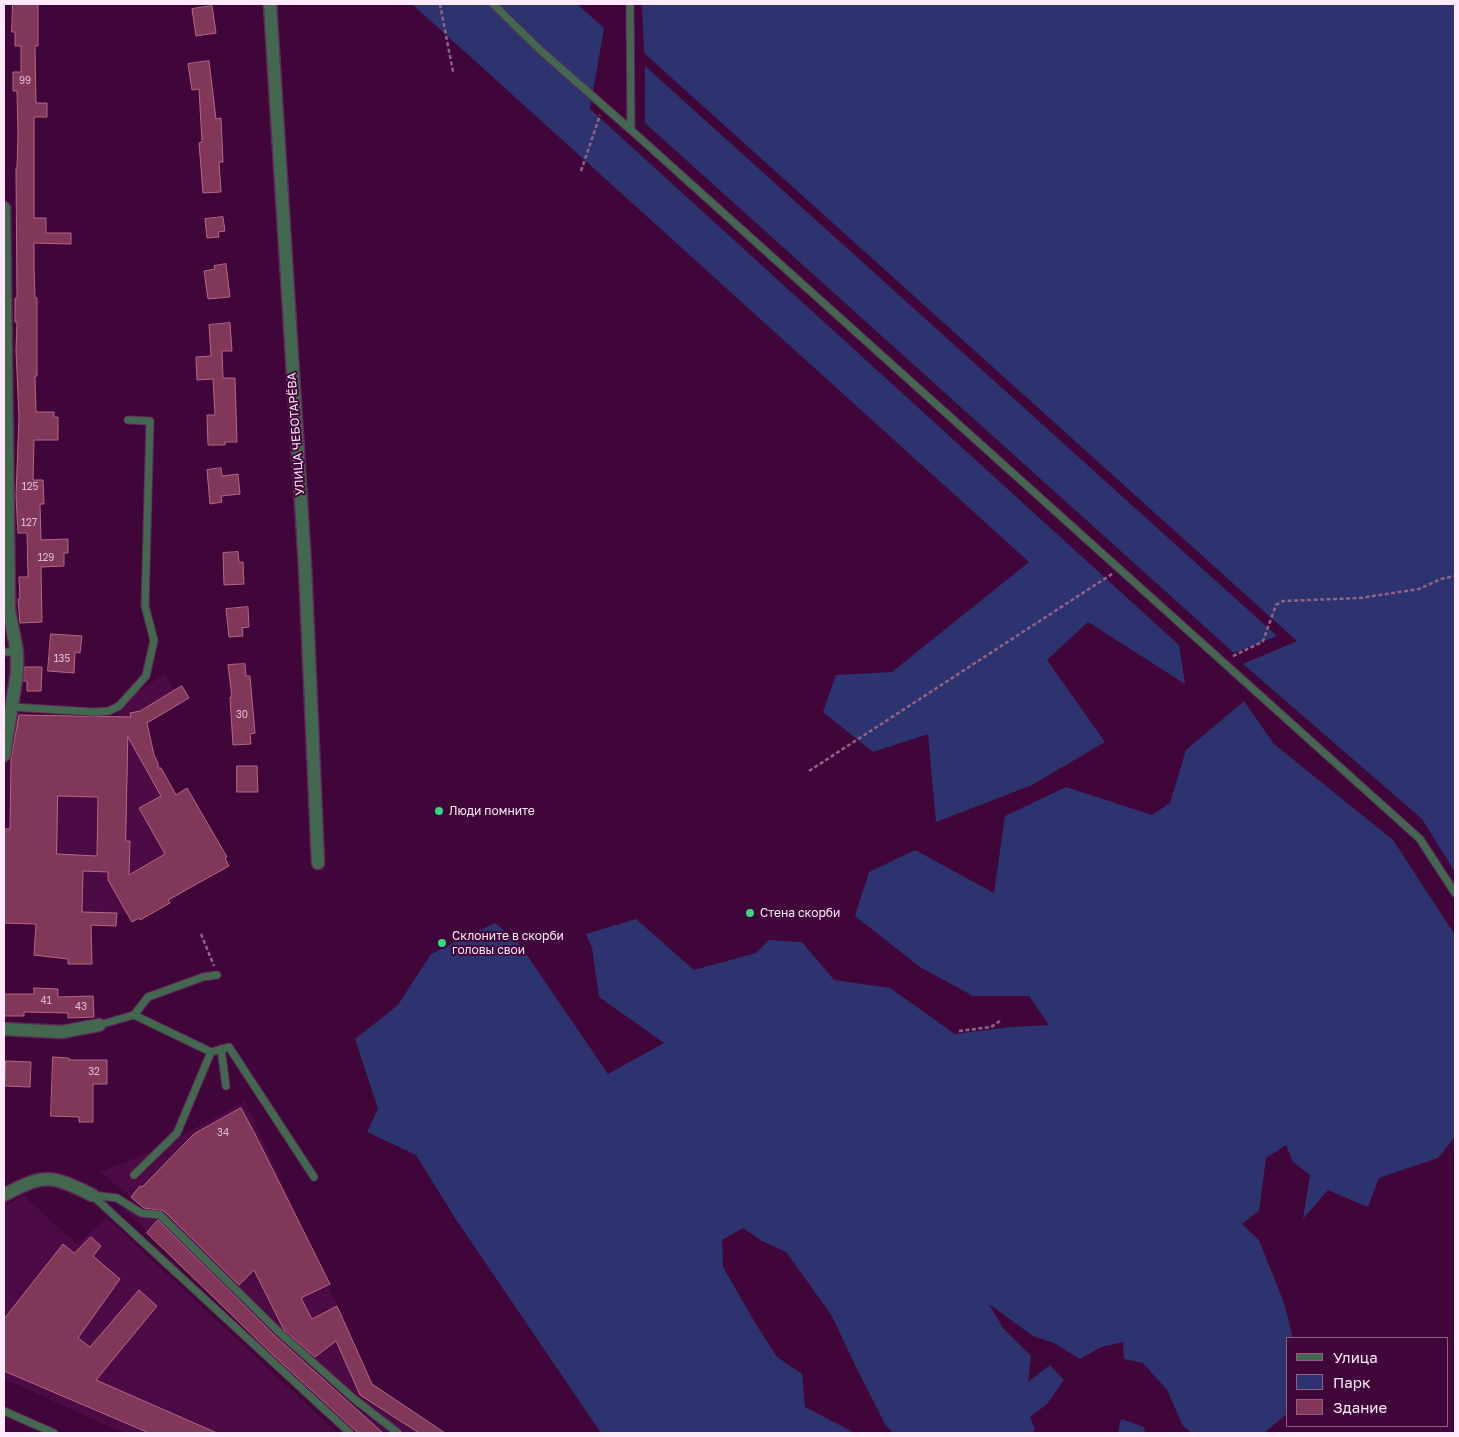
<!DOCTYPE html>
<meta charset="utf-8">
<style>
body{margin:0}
#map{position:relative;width:1459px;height:1437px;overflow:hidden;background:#410639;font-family:"Golos Text",sans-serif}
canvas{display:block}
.frame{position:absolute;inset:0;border:5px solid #ffe9fa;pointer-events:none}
.legend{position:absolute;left:1286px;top:1337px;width:162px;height:90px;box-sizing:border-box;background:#410639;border:1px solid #8d6186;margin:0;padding:6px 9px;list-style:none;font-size:15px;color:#ffe9fa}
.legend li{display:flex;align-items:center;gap:10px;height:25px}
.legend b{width:25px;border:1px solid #8d6186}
</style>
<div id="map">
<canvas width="1459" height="1437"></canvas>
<div class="frame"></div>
<ul class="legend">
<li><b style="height:6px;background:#42694f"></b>Улица</li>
<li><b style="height:14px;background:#2c336e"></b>Парк</li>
<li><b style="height:14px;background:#803758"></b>Здание</li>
</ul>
</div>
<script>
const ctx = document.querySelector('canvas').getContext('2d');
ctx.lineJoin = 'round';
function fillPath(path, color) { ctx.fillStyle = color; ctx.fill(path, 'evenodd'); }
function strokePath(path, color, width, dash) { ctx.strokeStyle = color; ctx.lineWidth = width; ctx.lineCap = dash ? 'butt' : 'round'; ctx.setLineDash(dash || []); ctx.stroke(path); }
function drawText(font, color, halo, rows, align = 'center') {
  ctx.font = font + ' "Golos Text",sans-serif'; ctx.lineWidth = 4; ctx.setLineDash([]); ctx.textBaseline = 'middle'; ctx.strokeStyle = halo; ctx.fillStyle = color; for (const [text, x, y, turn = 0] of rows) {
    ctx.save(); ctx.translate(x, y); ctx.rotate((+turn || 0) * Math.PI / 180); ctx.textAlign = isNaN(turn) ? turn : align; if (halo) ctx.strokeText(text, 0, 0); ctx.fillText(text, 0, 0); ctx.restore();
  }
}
const built = new Path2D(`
 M 165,674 L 174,690 L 182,686 L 189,698 L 147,723 L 154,755 L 176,794 L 187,788 L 227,857 L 225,859 L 229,866 L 185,891 L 170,903 L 140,920 L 138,918 L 132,922 L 127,914 L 117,914 L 116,926 L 4,923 L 4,829 L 10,828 L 11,724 L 16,724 L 16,714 L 115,717 L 135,693 Z
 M 245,1101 L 372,1384 L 447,1433 L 358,1433 L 226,1310 L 124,1209 L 131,1197 L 100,1172 L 154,1151 Z
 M 23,1195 L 77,1244 L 107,1218 L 337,1433 L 124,1433 L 4,1379 L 4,1208 Z`);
const green = new Path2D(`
 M 412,4 L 577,4 L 604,28 L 590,109 L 1179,645 L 1185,684 L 1088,622 L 1047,660 L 1105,742 L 1032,785 L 936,822 L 928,734 L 873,752 L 823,712 L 836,675 L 892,672 L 1029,562 Z
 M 642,4 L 1455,4 L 1455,872 L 1422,819 L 1243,664 L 1297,641 L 644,53 Z
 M 645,66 L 1277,636 L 1234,653 L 645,123 Z
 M 1244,701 L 1274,744 L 1393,840 L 1455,935 L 1455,1137 L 1438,1158 L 1379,1178 L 1368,1207 L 1328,1190 L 1303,1219 L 1310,1175 L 1293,1162 L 1286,1145 L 1266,1158 L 1259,1211 L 1242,1224 L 1259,1240 L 1284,1303 L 1293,1338 L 1288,1338 L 1288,1413 L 1264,1433 L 1192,1433 L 1183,1426 L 1167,1390 L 1143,1363 L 1124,1359 L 1123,1342 L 1101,1347 L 1080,1359 L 1054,1343 L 1033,1336 L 989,1304 L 1003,1328 L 1031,1356 L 1028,1382 L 1050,1365 L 1064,1380 L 1047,1404 L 1030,1417 L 1035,1430 L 1032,1433 L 893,1433 L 885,1424 L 854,1363 L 832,1316 L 807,1281 L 786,1252 L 762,1241 L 743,1228 L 722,1240 L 723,1267 L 757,1326 L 777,1357 L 802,1374 L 805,1407 L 855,1433 L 601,1433 L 455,1218 L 416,1155 L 367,1132 L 378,1109 L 355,1039 L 398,1005 L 431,954 L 495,923 L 518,942 L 608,1074 L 664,1043 L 599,997 L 592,948 L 586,934 L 636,919 L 694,970 L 756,953 L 769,940 L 802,942 L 834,980 L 890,988 L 955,1034 L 1010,1027 L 1049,1025 L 1029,996 L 973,996 L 920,967 L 855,916 L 869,872 L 915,850 L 994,893 L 1005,816 L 1066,787 L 1152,815 L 1170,803 L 1186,750 Z
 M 1121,1419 L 1144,1427 L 1145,1433 L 1118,1433 Z`);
const building = new Path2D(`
 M 13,4 L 38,4 L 38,46 L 35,46 L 36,103 L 47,103 L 47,117 L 34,117 L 34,218 L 46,218 L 46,233 L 71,233 L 71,244 L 34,243 L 34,265 L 35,298 L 37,298 L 37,376 L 35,376 L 36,412 L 54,412 L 54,417 L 58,417 L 58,440 L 34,440 L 33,480 L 43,480 L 44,504 L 40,504 L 41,540 L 68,539 L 68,553 L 64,553 L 64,566 L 41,567 L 42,622 L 20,623 L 18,599 L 20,599 L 19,577 L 28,577 L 27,533 L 18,533 L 16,496 L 19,417 L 16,350 L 17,322 L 15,322 L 15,298 L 17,298 L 16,168 L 17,168 L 18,134 L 17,91 L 13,91 L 13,72 L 21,72 L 21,46 L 15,46 L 15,32 L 12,32 Z
 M 212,6 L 216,33 L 196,36 L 192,9 Z
 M 209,61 L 216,119 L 221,118 L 223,162 L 219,162 L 221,192 L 203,193 L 199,143 L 202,142 L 199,89 L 192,90 L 188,64 Z
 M 223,217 L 225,231 L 218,232 L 219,237 L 207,238 L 205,219 Z
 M 226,264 L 230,297 L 208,299 L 204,271 L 215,269 L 214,266 Z
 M 230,323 L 232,351 L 222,351 L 223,378 L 235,378 L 237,442 L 225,442 L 225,445 L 208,445 L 207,415 L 215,415 L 213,379 L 197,380 L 196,357 L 211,356 L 209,325 Z
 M 221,468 L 222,476 L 238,474 L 240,494 L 221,496 L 222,502 L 210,504 L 207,470 Z
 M 238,552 L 239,562 L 243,562 L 244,584 L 224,585 L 223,553 Z
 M 248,607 L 249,627 L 242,628 L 243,636 L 229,637 L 226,609 Z
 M 51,634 L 82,636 L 80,653 L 75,652 L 74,673 L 48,671 Z
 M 245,664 L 246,676 L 250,676 L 255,733 L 250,734 L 251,744 L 233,745 L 230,697 L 232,697 L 228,665 Z
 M 25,667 L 42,667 L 41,691 L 27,691 L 27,681 L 24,681 Z
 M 182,686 L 189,698 L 147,723 L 154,755 L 158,763 L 158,768 L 161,768 L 176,795 L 187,788 L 227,857 L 225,858 L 229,866 L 168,900 L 170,903 L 140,920 L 139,918 L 132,922 L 108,880 L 108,872 L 83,871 L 82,912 L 117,913 L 116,926 L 91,925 L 92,964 L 68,964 L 68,959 L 34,955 L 36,924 L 4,923 L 4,829 L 10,829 L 11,759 L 19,715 L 131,717 L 130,713 L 140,711 ZM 128,737 L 161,796 L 139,808 L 165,854 L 129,875 L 130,841 L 126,841 ZM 58,796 L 98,797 L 97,856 L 57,854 Z
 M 237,766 L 257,766 L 258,792 L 237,792 Z
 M 34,988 L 58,989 L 58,997 L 93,996 L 94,1017 L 68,1018 L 68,1013 L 24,1012 L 24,1016 L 4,1016 L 4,994 L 34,994 Z
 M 53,1057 L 69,1058 L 69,1060 L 107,1060 L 107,1084 L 93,1084 L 93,1122 L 79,1122 L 79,1117 L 51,1116 Z
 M 6,1061 L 31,1062 L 30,1087 L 5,1086 Z
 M 241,1108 L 255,1134 L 330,1284 L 301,1298 L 312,1319 L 337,1306 L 372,1384 L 445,1433 L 419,1433 L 360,1395 L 336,1341 L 315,1357 L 284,1330 L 254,1270 L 239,1285 L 164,1211 L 144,1208 L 131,1197 L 140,1186 L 142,1187 L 194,1134 Z
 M 158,1220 L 275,1336 L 383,1433 L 358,1433 L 271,1353 L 147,1233 Z
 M 91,1237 L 101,1246 L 93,1256 L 120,1279 L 78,1338 L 90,1347 L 139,1290 L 157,1306 L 96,1380 L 217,1433 L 149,1433 L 4,1371 L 4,1319 L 63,1244 L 74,1253 Z`);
const path = new Path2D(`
 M 440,4 L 453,72
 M 581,171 L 600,115
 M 1233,656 L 1260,643 L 1263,641 L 1276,605 L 1283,601 L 1360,598 L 1419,589 L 1441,579 L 1455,576
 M 809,771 L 1112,574
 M 201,934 L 214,966
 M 959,1031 L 991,1027 L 1000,1021`);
const lane = new Path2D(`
 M 493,4 L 539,49 L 631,130
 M 630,4 L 631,130 C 895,366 1158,602 1420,839 L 1455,893
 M 4,652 L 17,652
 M 13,707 L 93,712 L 109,711 L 119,706 L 146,676 L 154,640 L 145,606 L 150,421 L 128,420
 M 134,1015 L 211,1052 L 177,1133 L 134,1175
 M 99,1025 L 134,1015 L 148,997 L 203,977 L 217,975
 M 221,1049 L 226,1086
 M 211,1052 L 229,1047 L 314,1177
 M 92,1195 L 117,1198 L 141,1213 L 160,1215 L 279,1332 L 353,1398 L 398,1433
 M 92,1195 L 350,1433
 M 4,1411 L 54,1433`);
const street = new Path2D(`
 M 270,4 L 305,566 L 318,863
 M 4,208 L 9,610 L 17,652 L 17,673 L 4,755
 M 4,1029 L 62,1032 L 99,1025
 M 4,1195 C 45,1173 51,1175 92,1195`);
const markers = [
 [439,811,5,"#35d881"],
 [750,913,5,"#35d881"],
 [442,943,5,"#35d881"]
];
const numberNames = [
 ["99",25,81],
 ["125",30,487],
 ["127",29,523],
 ["129",46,558],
 ["135",62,659],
 ["30",242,715],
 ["41",46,1001],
 ["43",81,1007],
 ["32",94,1072],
 ["34",223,1133]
];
const streetNames = [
 ["УЛИЦА ЧЕБОТАРЁВА",296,434,-94]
];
const poiNames = [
 ["Люди помните",449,811],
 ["Стена скорби",760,913],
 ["Склоните в скорби",452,936],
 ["головы свои",452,950]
];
fillPath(built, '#4d0b45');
fillPath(green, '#2c336e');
fillPath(building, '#803758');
strokePath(building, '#b56787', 1);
strokePath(lane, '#5f2a58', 9);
strokePath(street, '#5f2a58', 15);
strokePath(path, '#906489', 2.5, [4, 2.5]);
strokePath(lane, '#42694f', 7);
strokePath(street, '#42694f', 12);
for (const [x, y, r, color] of markers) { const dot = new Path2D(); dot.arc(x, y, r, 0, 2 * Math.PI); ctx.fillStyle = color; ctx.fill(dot); strokePath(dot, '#410639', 2); }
drawText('10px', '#dfbcd2', null, numberNames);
drawText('12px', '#ffe9fa', '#410639', streetNames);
drawText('12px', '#ffe9fa', '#410639', poiNames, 'left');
</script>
